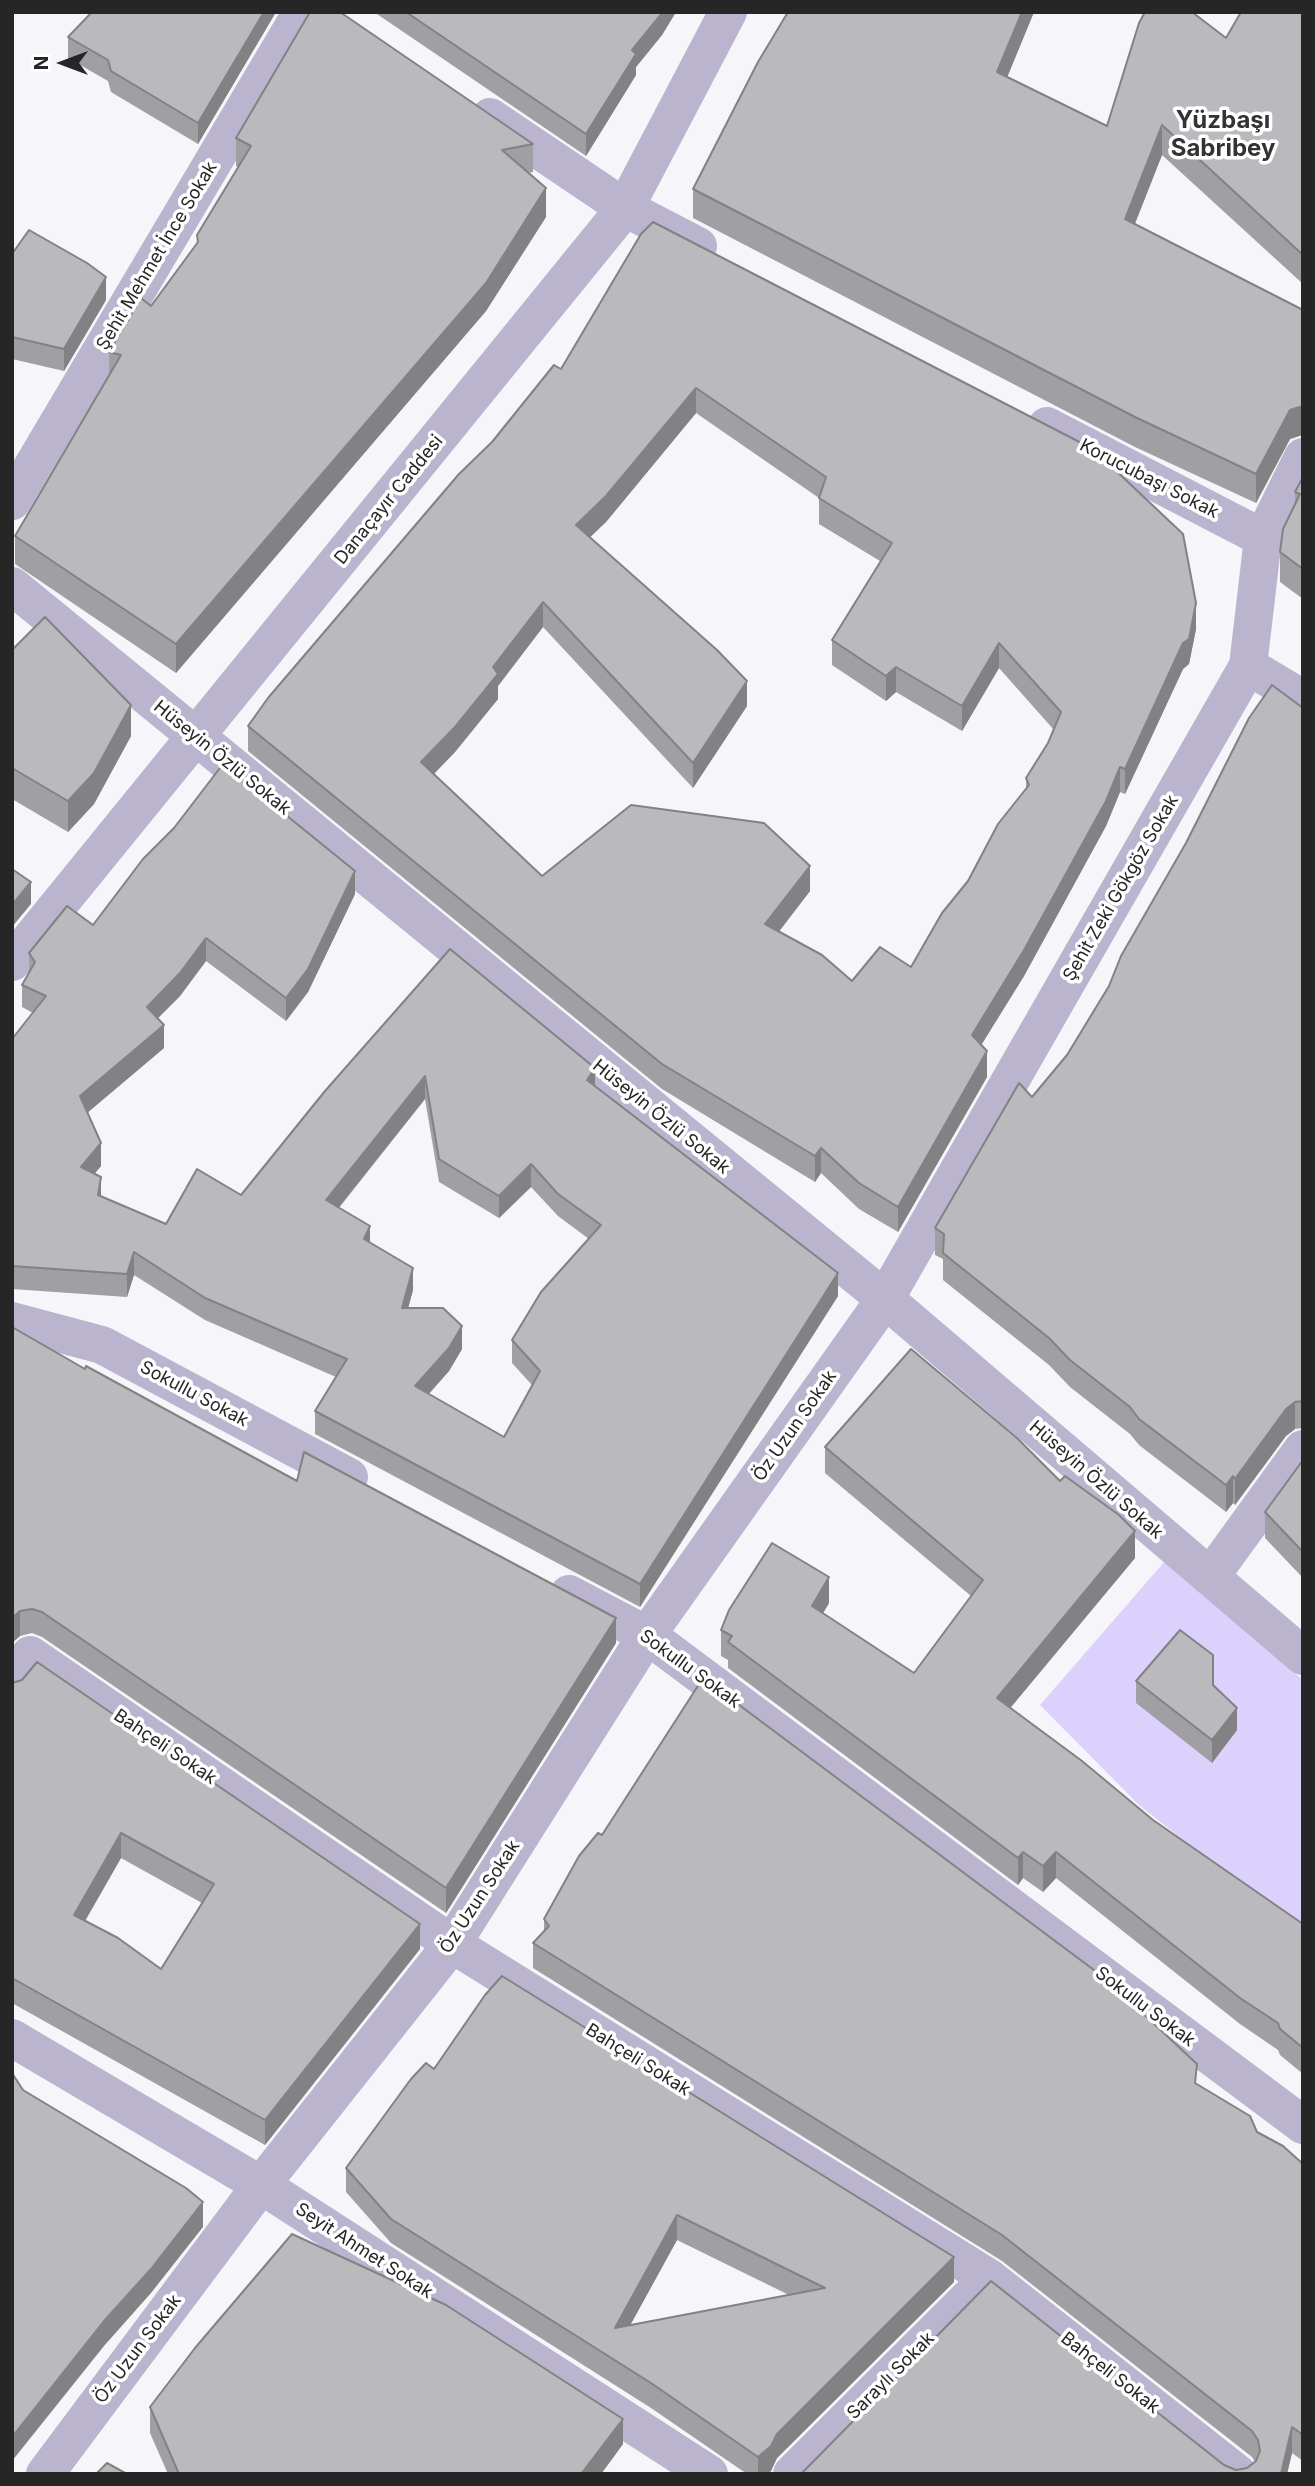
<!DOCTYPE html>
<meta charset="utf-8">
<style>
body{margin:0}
#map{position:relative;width:1315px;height:2486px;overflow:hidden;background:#f6f5f9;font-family:Inter,sans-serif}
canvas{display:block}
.frame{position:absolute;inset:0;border:14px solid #262627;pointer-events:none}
.north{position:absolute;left:28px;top:28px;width:70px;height:70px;-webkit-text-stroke:5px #fff;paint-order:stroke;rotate:270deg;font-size:19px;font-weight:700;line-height:28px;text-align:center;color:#262627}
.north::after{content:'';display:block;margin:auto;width:24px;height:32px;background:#262627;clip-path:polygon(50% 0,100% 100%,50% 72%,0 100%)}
</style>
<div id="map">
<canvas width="1315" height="2486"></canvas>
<div class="frame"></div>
<div class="north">N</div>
</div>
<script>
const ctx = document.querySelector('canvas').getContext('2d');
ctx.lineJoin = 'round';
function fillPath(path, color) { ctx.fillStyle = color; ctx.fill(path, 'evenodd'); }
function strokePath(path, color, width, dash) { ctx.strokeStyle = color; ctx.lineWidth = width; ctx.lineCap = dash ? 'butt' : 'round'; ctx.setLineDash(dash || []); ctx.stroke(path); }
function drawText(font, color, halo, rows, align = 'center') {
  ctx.font = font + ' Inter,sans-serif'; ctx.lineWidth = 7; ctx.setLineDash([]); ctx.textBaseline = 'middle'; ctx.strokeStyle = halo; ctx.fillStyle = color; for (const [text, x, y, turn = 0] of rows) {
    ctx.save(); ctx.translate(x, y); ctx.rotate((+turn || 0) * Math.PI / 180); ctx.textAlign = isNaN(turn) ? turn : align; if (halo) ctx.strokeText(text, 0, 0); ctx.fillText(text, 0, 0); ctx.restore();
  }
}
const green = new Path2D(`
 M 1165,1561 L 1303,1680 L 1303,1935 L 1139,1805 L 1040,1705 Z`);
const minor = new Path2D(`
 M 490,117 L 625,208 L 698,246
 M 1047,426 L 1263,538
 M 12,501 L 302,12
 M 12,586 L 885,1299 L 1303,1656
 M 1248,666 L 1303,699
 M 12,962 L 625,208 L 728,12
 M 12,1321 L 102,1345 L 349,1477
 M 1210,1577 L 1303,1449
 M 569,1594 L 647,1635 L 1303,2125
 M 12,1686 L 30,1655 L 452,1944 L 989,2278 L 1238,2474
 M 12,2038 L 261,2185 L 709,2474
 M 45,2474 L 261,2185 L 452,1944 L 647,1635 L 885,1299 L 1248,666 L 1263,538 L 1303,457
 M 792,2474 L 989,2278`);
const wall = new Path2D(`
 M 276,12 L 198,144 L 111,92 L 108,81 L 68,58 L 68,37 Z
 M 374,12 L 676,12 L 662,35 L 636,67 L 636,75 L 586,156 Z
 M 788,12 L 1034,12 L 1007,77 L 1107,126 L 1226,38 L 1303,12 L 1303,284 L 1162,155 L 1135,224 L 1303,310 L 1303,435 L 1290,439 L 1256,503 L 1135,447 L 693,218 L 693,189 Z
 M 236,138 L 533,144 L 533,172 L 529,173 L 546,217 L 486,311 L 176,673 L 15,564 L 15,536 L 109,376 L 109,352 L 151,306 L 197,243 L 197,235 L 238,167 L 236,166 Z
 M 641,234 L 1196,629 L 1189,664 L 1183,669 L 1125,794 L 1120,792 L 1106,826 L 1024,976 L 981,1045 L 987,1077 L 898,1232 L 859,1209 L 821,1173 L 815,1182 L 662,1089 L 248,751 L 248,726 L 492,442 L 561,369 ZM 696,413 L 819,498 L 819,524 L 880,561 L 832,640 L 832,665 L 886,701 L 896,692 L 962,731 L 999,668 L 1054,730 L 1048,743 L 1026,778 L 1026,789 L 968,881 L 911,967 L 852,981 L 778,932 L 810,891 L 542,876 L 434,774 L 455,752 L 498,699 L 498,686 L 543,627 L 693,788 L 747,706 L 589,537 L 606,522 Z
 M 12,254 L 106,300 L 64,371 L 12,359 Z
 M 1303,477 L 1303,599 L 1280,582 L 1280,552 L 1295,503 L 1295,492 Z
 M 12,650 L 131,736 L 94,804 L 68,832 L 12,799 Z
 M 1303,708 L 1303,1428 L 1295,1429 L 1286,1436 L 1235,1505 L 1233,1503 L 1226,1512 L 1139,1445 L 1130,1434 L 1070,1387 L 1049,1365 L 943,1280 L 943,1259 L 935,1255 L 935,1228 L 1032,1097 L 1067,1055 Z
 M 355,894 L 308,992 L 286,1021 L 206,961 L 180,996 L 158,1018 L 164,1048 L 88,1112 L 101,1166 L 94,1174 L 101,1196 L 166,1224 L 241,1195 L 450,949 L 595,1086 L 838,1296 L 640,1607 L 315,1434 L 315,1411 L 336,1377 L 205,1320 L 134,1275 L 127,1297 L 12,1289 L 12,1039 L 33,1013 L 22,1007 L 22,985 L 29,973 L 29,953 L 93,925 ZM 425,1099 L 439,1182 L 499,1218 L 531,1187 L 558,1216 L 589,1239 L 512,1340 L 512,1363 L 532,1385 L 504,1437 L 429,1394 L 449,1371 L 462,1349 L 408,1308 L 413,1290 L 339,1208 Z
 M 12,1327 L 85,1369 L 297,1481 L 616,1643 L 446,1913 L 42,1637 L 32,1633 L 20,1636 L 12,1643 Z
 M 825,1447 L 1135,1558 L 1010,1708 L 1153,1820 L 1303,1924 L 1303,2074 L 1280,2055 L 1278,2050 L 1240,2024 L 1056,1878 L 1043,1892 L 1023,1878 L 1018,1885 L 728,1668 L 728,1660 L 721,1656 L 721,1630 L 829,1603 L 823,1613 L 914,1673 L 971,1596 L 825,1473 Z
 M 1303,1460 L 1303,1578 L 1265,1538 L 1265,1512 Z
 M 1136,1681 L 1213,1685 L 1237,1730 L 1212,1763 L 1136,1703 Z
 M 12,1683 L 420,1949 L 265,2145 L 12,2003 ZM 121,1858 L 202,1903 L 161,1969 L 85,1921 Z
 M 544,1919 L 1197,2084 L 1257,2132 L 1303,2164 L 1303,2461 L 1292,2453 L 1287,2474 L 801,2474 L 1224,2465 L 1236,2470 L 1247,2468 L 1255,2462 L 1252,2457 L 1002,2261 L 533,1968 L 533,1943 L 544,1930 Z
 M 434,2069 L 954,2282 L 777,2458 L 771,2471 L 767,2474 L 747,2474 L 651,2408 L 391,2243 L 346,2192 L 346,2168 ZM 677,2240 L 789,2295 L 630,2325 Z
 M 150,2407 L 623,2444 L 601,2474 L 168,2474 L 150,2433 Z`);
const shadedWall = new Path2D(`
 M 264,12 L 276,12 L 198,144 L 198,123 Z
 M 663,12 L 676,12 L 662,35 L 636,67 L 636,75 L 586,156 L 586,134 L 632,50 Z
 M 1022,12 L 1034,12 L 997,102 L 997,72 Z
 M 1162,125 L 1162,155 L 1125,248 L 1125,219 Z
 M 546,188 L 546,217 L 486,311 L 176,673 L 176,644 Z
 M 106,277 L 106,300 L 64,371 L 64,349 Z
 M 696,388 L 696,413 L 606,522 L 576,551 L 576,525 Z
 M 1302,406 L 1302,435 L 1290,439 L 1256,503 L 1256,474 L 1290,410 Z
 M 543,602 L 543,627 L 498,686 L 498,699 L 455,752 L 421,787 L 421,762 Z
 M 1196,603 L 1196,629 L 1189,664 L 1183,669 L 1125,794 L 1125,769 Z
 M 999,643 L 999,668 L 962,731 L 962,706 Z
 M 896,667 L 896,692 L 886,701 L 886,676 Z
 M 747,681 L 747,706 L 693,788 L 693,763 Z
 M 131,705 L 131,736 L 94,804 L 68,832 L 68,801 Z
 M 1120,767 L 1120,792 L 1106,826 L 1024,976 L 972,1060 L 972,1035 Z
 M 810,866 L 810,891 L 765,950 L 765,924 Z
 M 355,871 L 355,894 L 308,992 L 286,1021 L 286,998 Z
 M 31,882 L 31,904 L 12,927 L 12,905 Z
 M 206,938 L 206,961 L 180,996 L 147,1029 L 147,1007 Z
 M 164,1025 L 164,1048 L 80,1119 L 80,1096 Z
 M 987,1051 L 987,1077 L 898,1232 L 898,1207 Z
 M 595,1068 L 595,1090 L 587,1080 Z
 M 425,1076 L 425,1099 L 326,1223 L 326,1200 Z
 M 101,1143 L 101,1166 L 81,1190 L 81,1167 Z
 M 821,1148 L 821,1173 L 815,1182 L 815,1156 Z
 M 531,1164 L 531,1187 L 499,1218 L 499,1196 Z
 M 101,1177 L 101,1199 L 98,1195 Z
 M 370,1226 L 370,1249 L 364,1239 Z
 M 134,1252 L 134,1275 L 127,1297 L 127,1274 Z
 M 413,1268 L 413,1290 L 402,1330 L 402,1308 Z
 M 838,1273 L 838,1296 L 640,1607 L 640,1584 Z
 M 462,1326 L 462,1349 L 449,1371 L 415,1409 L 415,1386 Z
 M 1295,1402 L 1295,1429 L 1286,1436 L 1235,1505 L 1235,1479 L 1286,1409 Z
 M 1233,1476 L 1233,1503 L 1226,1512 L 1226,1485 Z
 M 1135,1531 L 1135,1558 L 997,1724 L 997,1698 Z
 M 829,1577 L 829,1603 L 812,1632 L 812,1606 Z
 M 20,1611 L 20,1636 L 12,1643 L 12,1618 Z
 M 616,1618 L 616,1643 L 446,1913 L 446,1888 Z
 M 1237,1708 L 1237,1730 L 1212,1763 L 1212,1740 Z
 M 121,1833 L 121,1858 L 74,1940 L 74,1915 Z
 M 1023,1852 L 1023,1878 L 1018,1885 L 1018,1858 Z
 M 1056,1852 L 1056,1878 L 1043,1892 L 1043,1866 Z
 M 420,1924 L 420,1949 L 265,2145 L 265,2120 Z
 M 203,2202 L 203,2227 L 151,2293 L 104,2346 L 12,2461 L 12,2437 L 104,2321 Z
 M 677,2215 L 677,2240 L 615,2353 L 615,2328 Z
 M 954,2257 L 954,2282 L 777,2458 L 771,2471 L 767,2474 L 758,2474 L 758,2457 L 777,2434 Z
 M 623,2419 L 623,2444 L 601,2474 L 581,2474 Z
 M 1292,2427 L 1292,2453 L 1287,2474 L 1281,2474 Z`);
const building = new Path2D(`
 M 92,12 L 264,12 L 198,123 L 111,71 L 108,60 L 68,37 Z
 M 310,12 L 340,12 L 533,144 L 502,150 L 546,188 L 486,283 L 176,644 L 15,536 L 121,355 L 109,352 L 141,298 L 151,306 L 198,242 L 197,235 L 251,146 L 236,138 Z
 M 406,12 L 663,12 L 632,50 L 636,54 L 586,134 Z
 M 788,12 L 1022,12 L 997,72 L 1107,126 L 1139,23 L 1145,12 L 1192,12 L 1226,38 L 1241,12 L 1303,12 L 1303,255 L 1162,125 L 1125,219 L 1303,310 L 1303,406 L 1290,410 L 1256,474 L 1135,417 L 693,189 L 758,62 Z
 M 653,222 L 1093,449 L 1183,534 L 1196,603 L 1189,639 L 1183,643 L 1125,769 L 1120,767 L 1106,801 L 1024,950 L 972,1035 L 987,1051 L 898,1207 L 859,1183 L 821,1148 L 815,1156 L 662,1064 L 248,726 L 268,698 L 459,474 L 492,442 L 554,365 L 561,369 L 641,234 ZM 696,388 L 826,477 L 819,498 L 892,543 L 832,640 L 886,676 L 896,667 L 962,706 L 999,643 L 1061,712 L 1048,743 L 1026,778 L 1029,785 L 998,824 L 968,881 L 942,913 L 911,967 L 880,947 L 852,981 L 822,955 L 765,924 L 810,866 L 764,823 L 631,805 L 542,876 L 421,762 L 455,727 L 498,674 L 493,667 L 543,602 L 693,763 L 747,681 L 717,650 L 576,525 L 606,496 Z
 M 29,230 L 87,263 L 106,277 L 64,349 L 12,337 L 12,254 Z
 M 1303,477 L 1303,569 L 1280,552 L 1283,529 L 1300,494 L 1295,492 Z
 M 45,617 L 131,705 L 94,773 L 68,801 L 12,768 L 12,650 Z
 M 1272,685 L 1303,708 L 1303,1401 L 1295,1402 L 1286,1409 L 1235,1479 L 1233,1476 L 1226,1485 L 1139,1419 L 1130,1407 L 1070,1360 L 1049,1338 L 943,1253 L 944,1234 L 935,1228 L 1019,1083 L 1032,1097 L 1067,1055 L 1109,986 L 1121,956 L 1186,843 L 1249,718 Z
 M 223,764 L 355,871 L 308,969 L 286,998 L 206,938 L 180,973 L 147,1007 L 164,1025 L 80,1096 L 101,1143 L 81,1167 L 101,1177 L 98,1195 L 166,1224 L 197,1169 L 241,1195 L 325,1091 L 450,949 L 595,1068 L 587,1080 L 838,1273 L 640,1584 L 315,1411 L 347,1359 L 205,1298 L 134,1252 L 127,1274 L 12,1266 L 12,1039 L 46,996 L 22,985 L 35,962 L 29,953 L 67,906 L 93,925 L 143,859 L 174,828 ZM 425,1076 L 439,1159 L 499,1196 L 531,1164 L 558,1194 L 601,1225 L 541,1292 L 512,1340 L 540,1371 L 504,1437 L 415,1386 L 449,1348 L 462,1326 L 443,1308 L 402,1308 L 413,1268 L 364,1239 L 370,1226 L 326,1200 Z
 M 12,869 L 31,882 L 12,905 Z
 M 12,1327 L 85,1369 L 86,1366 L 297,1481 L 304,1452 L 616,1618 L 446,1888 L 42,1612 L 32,1609 L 20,1611 L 12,1618 Z
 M 911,1349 L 1017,1438 L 1060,1481 L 1065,1476 L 1119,1515 L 1135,1531 L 997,1698 L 1082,1761 L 1153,1820 L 1303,1924 L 1303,2048 L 1280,2029 L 1278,2023 L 1240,1998 L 1056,1852 L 1043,1866 L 1023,1852 L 1018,1858 L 728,1642 L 732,1636 L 721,1630 L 729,1610 L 772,1543 L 829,1577 L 812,1606 L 914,1673 L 983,1580 L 825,1447 Z
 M 1303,1460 L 1303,1552 L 1265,1512 Z
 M 1180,1630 L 1213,1655 L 1213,1685 L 1237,1708 L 1212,1740 L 1136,1681 Z
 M 37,1662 L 420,1924 L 265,2120 L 12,1978 L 12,1683 L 22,1680 ZM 121,1833 L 214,1884 L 161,1969 L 118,1938 L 74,1915 Z
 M 703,1678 L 1106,1979 L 1197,2064 L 1195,2083 L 1250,2116 L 1257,2132 L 1283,2146 L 1303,2164 L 1303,2435 L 1292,2427 L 1281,2474 L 801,2474 L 991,2281 L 1224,2465 L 1236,2470 L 1247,2468 L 1256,2461 L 1260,2451 L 1258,2440 L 1252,2431 L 1002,2235 L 533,1943 L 549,1926 L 544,1919 L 579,1856 L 598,1833 L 602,1835 Z
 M 502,1976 L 954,2257 L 777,2434 L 771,2446 L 758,2457 L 651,2383 L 391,2219 L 346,2168 L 411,2079 L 426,2063 L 434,2069 L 485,1995 ZM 677,2215 L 825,2288 L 615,2328 Z
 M 12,2073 L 23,2090 L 186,2188 L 203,2202 L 151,2269 L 104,2321 L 12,2437 Z
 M 292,2234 L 446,2305 L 623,2419 L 581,2474 L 179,2474 L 150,2407 L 195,2348 Z
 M 107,2463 L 127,2474 L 96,2474 Z`);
const streetNames = [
 ["Şehit Mehmet İnce Sokak",157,256,-59],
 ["Korucubaşı Sokak",1149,479,27],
 ["Danaçayır Caddesi",389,500,-51],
 ["Hüseyin Özlü Sokak",222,758,39],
 ["Şehit Zeki Gökgöz Sokak",1121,888,-60],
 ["Hüseyin Özlü Sokak",661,1117,39],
 ["Sokullu Sokak",194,1394,28],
 ["Öz Uzun Sokak",795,1426,-55],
 ["Hüseyin Özlü Sokak",1096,1480,41],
 ["Sokullu Sokak",690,1669,36],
 ["Bahçeli Sokak",165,1747,34],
 ["Öz Uzun Sokak",480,1897,-57],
 ["Sokullu Sokak",1145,2007,37],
 ["Bahçeli Sokak",638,2060,32],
 ["Seyit Ahmet Sokak",364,2251,33],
 ["Öz Uzun Sokak",138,2349,-53],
 ["Bahçeli Sokak",1110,2373,38],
 ["Saraylı Sokak",891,2376,-45]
];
const districtNames = [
 ["Yüzbaşı",1223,121],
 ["Sabribey",1223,149]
];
fillPath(green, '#dcd1fd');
strokePath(minor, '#bab4ce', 38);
fillPath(wall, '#a09fa3');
fillPath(shadedWall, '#828284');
fillPath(building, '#bab9bd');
strokePath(building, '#828284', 2);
drawText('18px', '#262627', '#fff', streetNames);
drawText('bold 24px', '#333235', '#fff', districtNames);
</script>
